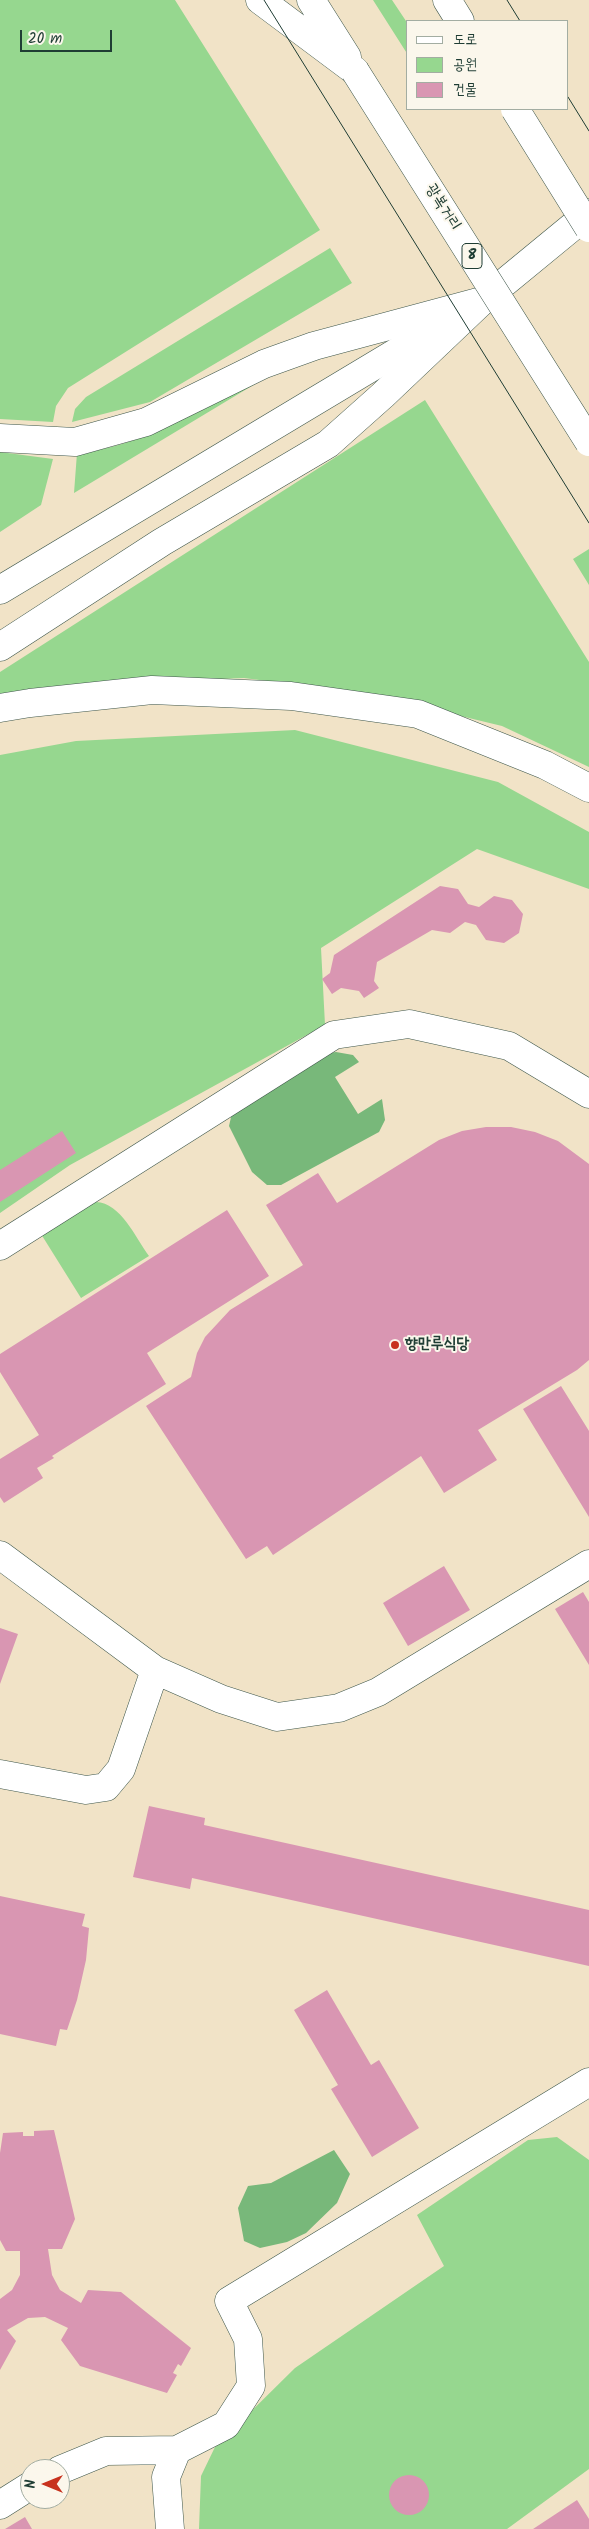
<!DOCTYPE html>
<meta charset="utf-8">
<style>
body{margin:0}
#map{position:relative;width:589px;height:2529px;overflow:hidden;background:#f1e3c7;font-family:Kalam,"Poor Story",sans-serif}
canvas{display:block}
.legend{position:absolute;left:406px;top:20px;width:162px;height:90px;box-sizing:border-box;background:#fbf7ec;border:1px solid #a3ada2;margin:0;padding:6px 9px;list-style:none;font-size:15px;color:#1f3d34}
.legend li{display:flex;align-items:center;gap:10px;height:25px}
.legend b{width:25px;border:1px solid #a3ada2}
.north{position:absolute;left:20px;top:2459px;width:50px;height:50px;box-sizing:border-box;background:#fbf7ec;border:1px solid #a3ada2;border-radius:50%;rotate:270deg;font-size:14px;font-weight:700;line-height:20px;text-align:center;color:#1f3d34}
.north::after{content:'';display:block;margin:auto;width:18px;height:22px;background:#c8321e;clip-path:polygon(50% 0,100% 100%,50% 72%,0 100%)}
.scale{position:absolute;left:20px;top:30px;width:92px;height:22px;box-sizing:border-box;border:2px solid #1f3d34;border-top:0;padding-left:6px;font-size:15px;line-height:18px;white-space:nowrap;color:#1f3d34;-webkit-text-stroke:4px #fbf7ec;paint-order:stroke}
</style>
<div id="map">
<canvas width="589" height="2529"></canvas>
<ul class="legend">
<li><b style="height:6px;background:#fff"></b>도로</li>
<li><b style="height:14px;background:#96d78f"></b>공원</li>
<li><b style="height:14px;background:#d996b2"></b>건물</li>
</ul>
<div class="north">N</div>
<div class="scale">20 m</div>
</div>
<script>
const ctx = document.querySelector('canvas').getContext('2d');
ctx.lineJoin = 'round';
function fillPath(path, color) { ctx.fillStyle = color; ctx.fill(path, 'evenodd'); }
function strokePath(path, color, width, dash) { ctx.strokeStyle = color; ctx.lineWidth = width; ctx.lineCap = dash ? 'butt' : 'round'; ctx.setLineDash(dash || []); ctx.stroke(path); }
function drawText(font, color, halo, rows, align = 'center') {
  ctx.font = font + ' Kalam,"Poor Story",sans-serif'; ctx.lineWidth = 4; ctx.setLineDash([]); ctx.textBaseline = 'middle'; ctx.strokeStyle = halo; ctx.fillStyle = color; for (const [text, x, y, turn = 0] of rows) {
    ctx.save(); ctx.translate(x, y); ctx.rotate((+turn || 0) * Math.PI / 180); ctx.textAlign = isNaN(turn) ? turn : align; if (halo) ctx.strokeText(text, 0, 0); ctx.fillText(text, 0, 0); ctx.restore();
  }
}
const green = new Path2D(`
 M 0,0 L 175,0 L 320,230 L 68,388 L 56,406 L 53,422 L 0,419 Z
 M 373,0 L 392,0 L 408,24 L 408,55 Z
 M 330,248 L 352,283 L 150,402 L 72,422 L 75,409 L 86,397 Z
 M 252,380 L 255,384 L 74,493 L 77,453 C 141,447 197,412 252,380 Z
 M 425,400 L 589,662 L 589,767 L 502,726 L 374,695 L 244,678 L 124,683 L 0,697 L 0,672 Z
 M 0,452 L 53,459 L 41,505 L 0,532 Z
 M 589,549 L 589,585 L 573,559 Z
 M 295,730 L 498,782 L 589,832 L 589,889 L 477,849 L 321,948 L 325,1025 L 70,1165 L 0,1213 L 0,755 L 76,741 Z
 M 96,1202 C 121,1203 135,1237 149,1256 L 81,1298 L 41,1234 L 84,1205 Z
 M 557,2137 L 589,2160 L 589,2469 L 507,2529 L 199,2529 L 201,2476 L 215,2447 L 295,2368 L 444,2266 L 417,2215 L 528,2140 Z`);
const forest = new Path2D(`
 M 336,1052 L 353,1055 L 359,1062 L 335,1077 L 358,1114 L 382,1099 L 385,1120 L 379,1132 L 281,1185 L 267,1185 L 252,1172 L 229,1126 L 232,1113 L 323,1054 Z
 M 334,2150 L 350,2174 L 337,2203 L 306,2233 L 287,2242 L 260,2248 L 244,2241 L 238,2208 L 248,2186 L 271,2183 Z`);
const building = new Path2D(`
 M 440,886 L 458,889 L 468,904 L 479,907 L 494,896 L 512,900 L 523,914 L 519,933 L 504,943 L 486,940 L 476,925 L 465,922 L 450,933 L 432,930 L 377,962 L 374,981 L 379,988 L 364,998 L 359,991 L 341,988 L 332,994 L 322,979 L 330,973 L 334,955 Z
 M 486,1127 L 511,1127 L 535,1132 L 558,1141 L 589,1164 L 589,1360 L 577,1370 L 478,1430 L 497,1460 L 444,1493 L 421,1456 L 273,1555 L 267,1546 L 246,1559 L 146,1406 L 191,1377 L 197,1353 L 205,1337 L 230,1310 L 303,1265 L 266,1205 L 318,1173 L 337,1203 L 439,1140 L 462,1131 Z
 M 62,1131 L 76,1153 L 0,1202 L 0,1170 Z
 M 227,1210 L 269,1276 L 147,1353 L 166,1384 L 52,1456 L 54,1458 L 37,1468 L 43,1478 L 4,1503 L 0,1497 L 0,1459 L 39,1435 L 0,1372 L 0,1354 Z
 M 561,1386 L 589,1431 L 589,1517 L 523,1409 Z
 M 444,1566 L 470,1610 L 408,1646 L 383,1603 Z
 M 583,1592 L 589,1602 L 589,1665 L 555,1609 Z
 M 0,1628 L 18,1634 L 0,1684 Z
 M 149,1806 L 205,1818 L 204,1825 L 589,1910 L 589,1966 L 192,1878 L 190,1889 L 133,1877 Z
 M 0,1896 L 85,1914 L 82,1926 L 89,1928 L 86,1960 L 77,2000 L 67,2030 L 60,2029 L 56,2046 L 0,2034 Z
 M 327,1990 L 371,2065 L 379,2060 L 419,2128 L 372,2157 L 331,2089 L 338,2085 L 294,2010 Z
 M 54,2130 L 75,2219 L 62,2249 L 48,2249 L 52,2275 L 60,2290 L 81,2303 L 88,2290 L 121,2292 L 191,2348 L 181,2366 L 178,2364 L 173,2373 L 177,2375 L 167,2393 L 80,2366 L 61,2340 L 68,2328 L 45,2317 L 28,2318 L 7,2330 L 16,2341 L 0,2370 L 0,2299 L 12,2290 L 20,2275 L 20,2251 L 6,2251 L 0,2240 L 0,2153 L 3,2133 L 23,2132 L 23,2136 L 34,2136 L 34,2131 Z
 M389 2495a20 20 0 1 1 40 0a20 20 0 1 1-40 0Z
 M 577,2500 L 589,2519 L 589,2529 L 533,2529 Z
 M 25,2517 L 32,2529 L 5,2529 Z`);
const street = new Path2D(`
 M 0,1246 L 334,1035 L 409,1024 L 509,1046 L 589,1094
 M 0,1555 L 155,1670 L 221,1699 L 277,1717 L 339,1708 L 378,1692 L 589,1564
 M 0,1774 L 86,1790 L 106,1787 L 121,1769 L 155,1670
 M 60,2470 L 106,2451 L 177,2450
 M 0,2505 L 30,2486
 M 170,2529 L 166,2477 L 177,2450 L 226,2425 L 251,2386 L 248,2339 L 229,2301 L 589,2082`);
const secondary = new Path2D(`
 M 0,590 L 462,313`);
const primary = new Path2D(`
 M 482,301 L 589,213`);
const highway = new Path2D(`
 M 260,0 L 355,71
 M 311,0 L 347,57
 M 447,0 L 460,21
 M 0,438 L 75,442 L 146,422 L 264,364 L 314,346 L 478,302
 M 0,647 L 162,542 L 328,444 L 383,395 L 482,301
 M 0,708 L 30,703 L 152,690 L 291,696 L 418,714 L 545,765 L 589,788`);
const tram = new Path2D(`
 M 264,0 L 589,523
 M 507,0 L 520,21
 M 568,97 L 589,131`);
const highwayBridge = new Path2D(`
 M 355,71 L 589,442
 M 515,109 L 589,228`);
const markers = [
 [395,1345,5,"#c8321e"]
];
const shields = [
 [472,256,20]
];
const shieldNames = [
 ["8",472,256]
];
const streetNames = [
 ["광복거리",442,208,58]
];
const poiNames = [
 ["향만루식당",405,1345]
];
fillPath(green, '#96d78f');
fillPath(forest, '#78b87a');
fillPath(building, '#d996b2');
strokePath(street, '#3e564a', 29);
strokePath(secondary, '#3e564a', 29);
strokePath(primary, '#3e564a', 29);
strokePath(highway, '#3e564a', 29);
strokePath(street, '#fff', 28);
strokePath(secondary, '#fff', 28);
strokePath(primary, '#fff', 28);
strokePath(highway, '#fff', 28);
strokePath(tram, '#1f3d34', 1);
strokePath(highwayBridge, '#3e564a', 29, []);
strokePath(highwayBridge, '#fff', 28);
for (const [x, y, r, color] of markers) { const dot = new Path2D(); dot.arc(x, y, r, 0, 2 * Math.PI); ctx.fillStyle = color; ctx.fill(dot); strokePath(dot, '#fbf7ec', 2); }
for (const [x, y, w] of shields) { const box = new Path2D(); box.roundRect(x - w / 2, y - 12.5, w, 25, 4); ctx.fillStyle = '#fbf7ec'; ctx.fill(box); strokePath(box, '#1f3d34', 1); }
drawText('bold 15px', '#1f3d34', null, shieldNames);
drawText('16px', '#1f3d34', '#fbf7ec', streetNames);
drawText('bold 16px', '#1f3d34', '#fbf7ec', poiNames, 'left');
</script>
